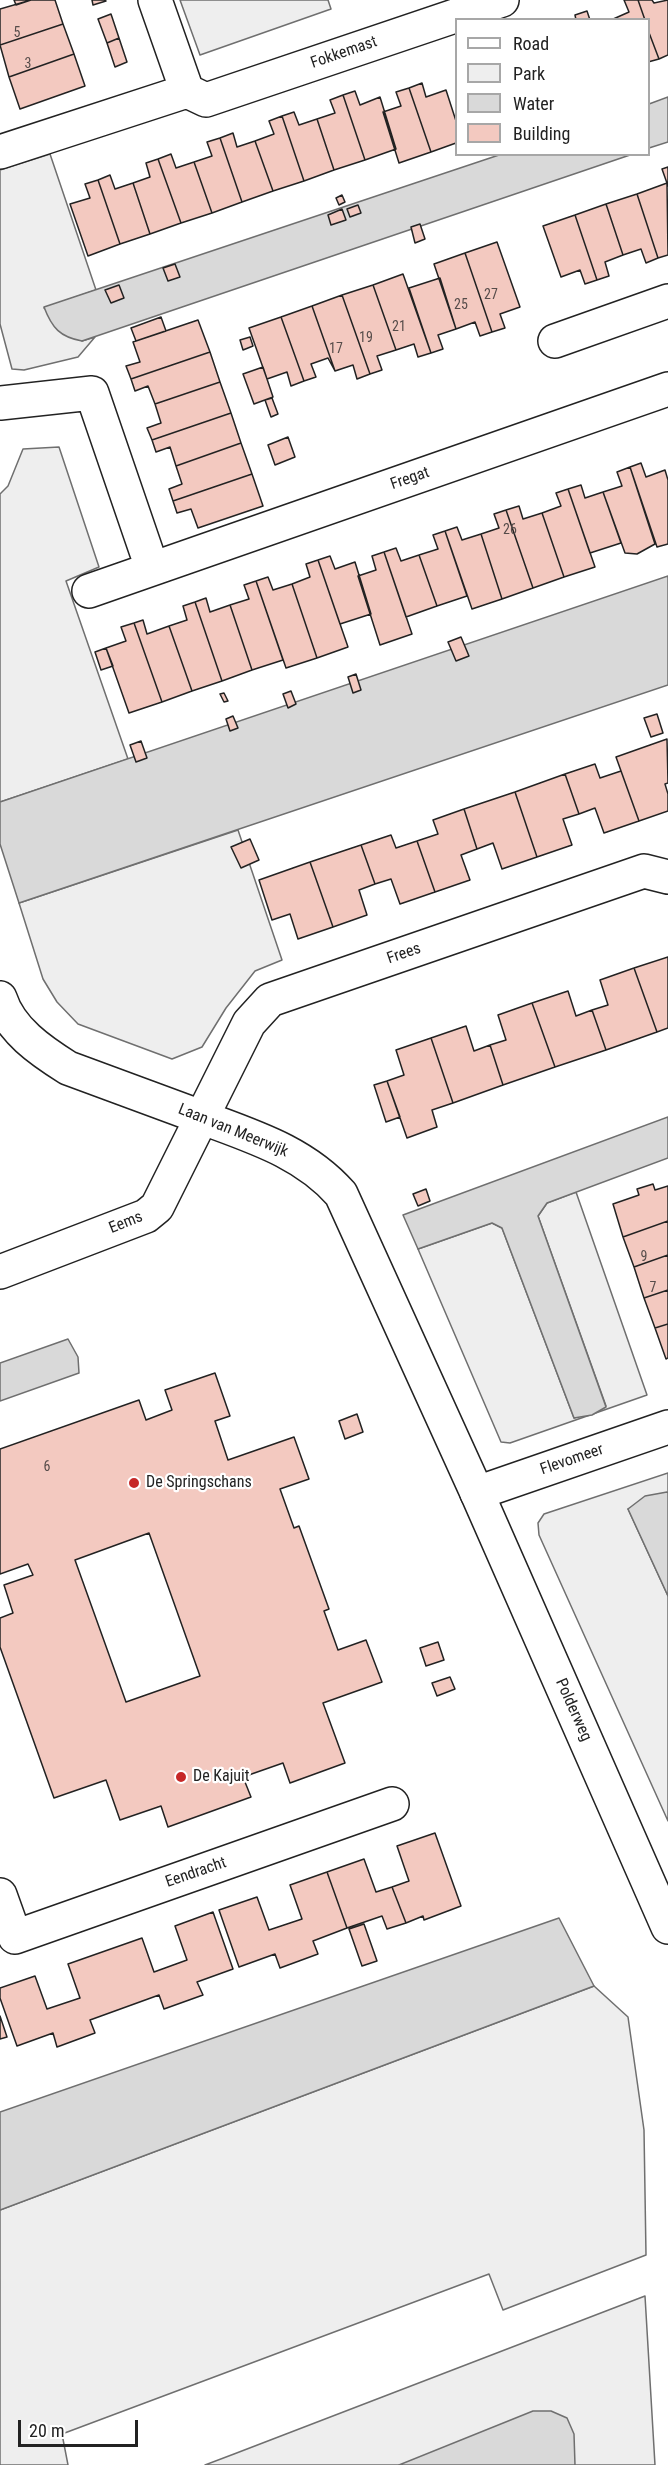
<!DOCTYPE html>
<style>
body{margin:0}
#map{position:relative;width:668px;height:2465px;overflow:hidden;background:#fff;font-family:"Roboto Condensed",sans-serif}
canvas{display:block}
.legend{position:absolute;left:455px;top:18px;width:195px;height:138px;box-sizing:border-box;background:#fff;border:2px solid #a7a7a7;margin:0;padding:8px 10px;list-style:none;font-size:18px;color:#222}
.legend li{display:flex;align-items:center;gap:12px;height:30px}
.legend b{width:30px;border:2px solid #a7a7a7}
.scale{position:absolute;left:18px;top:2420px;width:120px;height:27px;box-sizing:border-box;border:3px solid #222;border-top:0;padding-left:8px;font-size:18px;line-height:21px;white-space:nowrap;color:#222;-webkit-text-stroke:4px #fff;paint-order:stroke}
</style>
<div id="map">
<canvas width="668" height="2465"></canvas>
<ul class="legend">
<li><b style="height:8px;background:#fff"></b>Road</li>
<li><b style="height:16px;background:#eee"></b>Park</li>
<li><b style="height:16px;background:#d9d9d9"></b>Water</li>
<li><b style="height:16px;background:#f3c9c0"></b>Building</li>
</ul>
<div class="scale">20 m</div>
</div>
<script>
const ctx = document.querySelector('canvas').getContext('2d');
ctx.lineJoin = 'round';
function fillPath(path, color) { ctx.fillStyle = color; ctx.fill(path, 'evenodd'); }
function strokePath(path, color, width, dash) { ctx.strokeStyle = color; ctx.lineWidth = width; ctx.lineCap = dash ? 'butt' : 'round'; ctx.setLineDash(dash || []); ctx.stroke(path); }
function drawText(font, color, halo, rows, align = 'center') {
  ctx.font = font + ' "Roboto Condensed",sans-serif'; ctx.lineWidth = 4.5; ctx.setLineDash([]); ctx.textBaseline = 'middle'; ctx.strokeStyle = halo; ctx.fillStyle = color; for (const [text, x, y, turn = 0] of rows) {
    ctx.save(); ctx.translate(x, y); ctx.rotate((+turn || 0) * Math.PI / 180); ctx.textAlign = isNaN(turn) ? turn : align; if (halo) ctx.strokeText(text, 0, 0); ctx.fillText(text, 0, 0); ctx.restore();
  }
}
const green = new Path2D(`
 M 180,0 L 328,0 L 331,9 L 200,55 Z
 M 50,154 L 96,290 L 44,308 L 82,341 L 95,337 L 78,357 L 24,370 L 12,369 L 0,324 L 0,170 Z
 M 59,447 L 99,567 L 66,581 L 128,759 L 0,802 L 0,494 L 8,486 L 23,449 Z
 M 238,830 L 282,960 L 255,971 L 226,1008 L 202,1047 L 172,1059 L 78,1024 L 57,1002 L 43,979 L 19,903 Z
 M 576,1192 L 647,1395 L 510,1443 L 501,1442 L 418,1249 L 492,1223 L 502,1228 L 574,1418 L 606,1406 L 538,1216 L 547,1203 Z
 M 668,1473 L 668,1493 L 628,1509 L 668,1596 L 668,1821 L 539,1535 L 538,1523 L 544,1514 Z
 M 594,1986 L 628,2017 L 644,2130 L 646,2255 L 503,2310 L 489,2274 L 62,2434 L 68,2465 L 0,2465 L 0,2210 Z
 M 645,2296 L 655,2465 L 205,2465 L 234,2454 Z`);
const water = new Path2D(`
 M 668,97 L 668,142 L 649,148 L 649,104 Z
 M 499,155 L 630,155 L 82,341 C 60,337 52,328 44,307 Z
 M 668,576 L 668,685 L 19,903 L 0,844 L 0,802 Z
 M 668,1117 L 668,1158 L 547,1203 L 538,1216 L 606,1407 L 592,1415 L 574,1418 L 502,1228 L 492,1223 L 418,1249 L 403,1215 Z
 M 68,1339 L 78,1357 L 79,1373 L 0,1401 L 0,1363 Z
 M 667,1492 L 668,1493 L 668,1596 L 628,1509 L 645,1496 Z
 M 559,1918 L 594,1986 L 0,2210 L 0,2112 Z
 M 533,2411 L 551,2411 L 567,2418 L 574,2434 L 575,2465 L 399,2465 Z`);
const building = new Path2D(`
 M 14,0 L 31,0 L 16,5 Z
 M 31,0 L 55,0 L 63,24 L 0,45 L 0,9 Z
 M 92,0 L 105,0 L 106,1 L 93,5 Z
 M 624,0 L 638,0 L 645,20 L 611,20 L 629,12 Z
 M 638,0 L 652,0 L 654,3 L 668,0 L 668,55 L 659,59 L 648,30 L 648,20 L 645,20 Z
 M 587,11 L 590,20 L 576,20 L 575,15 Z
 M 111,14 L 119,38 L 107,43 L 98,19 Z
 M 63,24 L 74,54 L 9,77 L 0,45 Z
 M 648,30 L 659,59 L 648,62 Z
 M 119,38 L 127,62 L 115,67 L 107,43 Z
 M 74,54 L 85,86 L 20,109 L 9,77 Z
 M 422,83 L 426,97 L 446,90 L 456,121 L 456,143 L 431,152 L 409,88 Z
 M 409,88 L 431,152 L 399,163 L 383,112 L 401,106 L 396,92 Z
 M 355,91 L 360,105 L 380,97 L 396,149 L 365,160 L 343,95 Z
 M 343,95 L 365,160 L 334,170 L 317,119 L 335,113 L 330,100 Z
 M 294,112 L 299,125 L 317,119 L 334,170 L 304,181 L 282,116 Z
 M 282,116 L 304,181 L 273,191 L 255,141 L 274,134 L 269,121 Z
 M 233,133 L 237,147 L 255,141 L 273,191 L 242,202 L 220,138 Z
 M 220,138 L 242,202 L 212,213 L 194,162 L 212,156 L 207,142 Z
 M 171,154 L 176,168 L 194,162 L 212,213 L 181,223 L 158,159 Z
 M 158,159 L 181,223 L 150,234 L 133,183 L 150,177 L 146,163 Z
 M 668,167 L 668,186 L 662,169 Z
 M 110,175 L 115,189 L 133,183 L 150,234 L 120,244 L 98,180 Z
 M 98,180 L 120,244 L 88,256 L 70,204 L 90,198 L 85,184 Z
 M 667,183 L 668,255 L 658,258 L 637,194 Z
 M 637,194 L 658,258 L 646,263 L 641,249 L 623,255 L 606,204 Z
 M 342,195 L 345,202 L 339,205 L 336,198 Z
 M 606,204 L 623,255 L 605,262 L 609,276 L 597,280 L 575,215 Z
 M 358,205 L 361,213 L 350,217 L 347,209 Z
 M 342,209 L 346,220 L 331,225 L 328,215 Z
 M 575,215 L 597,280 L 585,284 L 580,270 L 561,277 L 543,226 Z
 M 420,224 L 425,239 L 415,243 L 411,227 Z
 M 497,242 L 520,307 L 500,314 L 505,328 L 492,332 L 465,253 Z
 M 465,253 L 492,332 L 480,336 L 475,322 L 456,329 L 434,264 Z
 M 175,264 L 180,277 L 168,281 L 163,268 Z
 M 403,274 L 431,353 L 418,357 L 414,344 L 396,350 L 373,285 Z
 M 440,278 L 456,329 L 438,335 L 443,349 L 431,353 L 409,288 Z
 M 119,285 L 124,298 L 111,303 L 105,290 Z
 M 373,285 L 396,350 L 377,356 L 382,370 L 370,374 L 342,295 Z
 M 342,295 L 370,374 L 357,379 L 353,365 L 335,371 L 312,306 Z
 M 312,306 L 335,371 L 328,358 L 311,364 L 316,377 L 304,381 L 281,317 Z
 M 161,317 L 166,331 L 136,341 L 131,328 Z
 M 281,317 L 304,381 L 291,386 L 287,372 L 267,379 L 249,328 Z
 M 198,320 L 210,352 L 131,379 L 126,366 L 140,362 L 133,342 Z
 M 250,337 L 253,346 L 243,350 L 240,340 Z
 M 210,352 L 220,382 L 155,404 L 148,386 L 135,391 L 131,379 Z
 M 263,367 L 273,397 L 254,404 L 243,374 Z
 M 220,382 L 231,413 L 152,440 L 147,428 L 161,423 L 155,404 Z
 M 272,398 L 278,414 L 271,417 L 265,400 Z
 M 231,413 L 241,443 L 176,466 L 170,447 L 156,452 L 152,440 Z
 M 288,437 L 295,457 L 275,465 L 268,445 Z
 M 241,443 L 252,474 L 173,501 L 169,489 L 182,484 L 176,466 Z
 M 641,463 L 646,477 L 665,470 L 668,480 L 668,544 L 657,547 L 630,467 Z
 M 630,467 L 655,544 L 637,554 L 625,553 L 603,492 L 622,486 L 617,472 Z
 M 252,474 L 263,506 L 198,528 L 191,509 L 177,513 L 173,501 Z
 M 581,485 L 585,498 L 603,492 L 621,543 L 590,553 L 568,489 Z
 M 568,489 L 595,567 L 564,577 L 542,513 L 561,506 L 556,493 Z
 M 519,506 L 523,519 L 542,513 L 564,577 L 533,588 L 506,510 Z
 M 506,510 L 533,588 L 502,599 L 481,534 L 499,528 L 494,514 Z
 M 457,527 L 462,540 L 481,534 L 502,599 L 472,609 L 445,531 Z
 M 445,531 L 467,596 L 437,606 L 419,555 L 438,549 L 433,535 Z
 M 396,548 L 401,561 L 419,555 L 437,606 L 406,617 L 384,552 Z
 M 384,552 L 412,634 L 380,645 L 358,576 L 376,570 L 372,556 Z
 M 330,556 L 335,569 L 355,562 L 371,614 L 340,624 L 318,560 Z
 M 318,560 L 348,647 L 317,658 L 292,584 L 310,577 L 306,564 Z
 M 268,577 L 273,590 L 292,584 L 317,658 L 286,668 L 256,581 Z
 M 256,581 L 283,660 L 252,670 L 230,605 L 249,599 L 244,585 Z
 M 206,598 L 210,612 L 230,605 L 252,670 L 222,681 L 195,602 Z
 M 195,602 L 222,681 L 192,691 L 169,626 L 187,620 L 183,606 Z
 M 143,620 L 147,634 L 169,626 L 192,691 L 162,702 L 134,623 Z
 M 134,623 L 162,702 L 129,713 L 106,648 L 126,641 L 121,627 Z
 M 461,637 L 469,656 L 456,661 L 448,642 Z
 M 106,648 L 113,666 L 101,670 L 95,652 Z
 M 356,674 L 361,690 L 353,693 L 348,677 Z
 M 291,691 L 296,704 L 288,708 L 283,694 Z
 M 224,693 L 228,701 L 224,702 L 220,694 Z
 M 657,714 L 663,733 L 651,737 L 644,718 Z
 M 233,716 L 238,728 L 230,731 L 226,719 Z
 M 667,739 L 668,783 L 665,784 L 668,794 L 668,811 L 639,821 L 616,757 Z
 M 141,741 L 147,758 L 136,762 L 130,745 Z
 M 595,764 L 600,778 L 621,771 L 639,821 L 604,833 L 595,808 L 579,814 L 565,774 Z
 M 565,774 L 579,814 L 563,819 L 572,845 L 537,857 L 515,792 Z
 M 515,792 L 537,857 L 502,869 L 493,843 L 477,849 L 464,809 Z
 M 464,809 L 477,849 L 461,855 L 470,880 L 435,892 L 417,841 L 438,834 L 433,820 Z
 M 391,835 L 396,848 L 417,841 L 435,892 L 400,904 L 391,879 L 375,884 L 361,845 Z
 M 250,839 L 259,860 L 241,868 L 231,847 Z
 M 361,845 L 375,884 L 359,890 L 367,915 L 333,927 L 310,862 Z
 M 310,862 L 333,927 L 298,939 L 290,914 L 272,920 L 259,880 Z
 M 668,957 L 668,1028 L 657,1032 L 634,968 Z
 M 634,968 L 657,1032 L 606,1050 L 592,1010 L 608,1005 L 600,980 Z
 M 568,991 L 576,1016 L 592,1010 L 606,1050 L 555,1067 L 532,1003 Z
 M 532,1003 L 555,1067 L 503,1085 L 490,1045 L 506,1040 L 498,1015 Z
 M 466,1026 L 474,1051 L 490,1045 L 503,1085 L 453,1103 L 431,1038 Z
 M 431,1038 L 453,1103 L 432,1110 L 437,1127 L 407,1138 L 387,1081 L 404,1075 L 396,1050 Z
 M 387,1081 L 400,1117 L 386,1122 L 374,1085 Z
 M 653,1184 L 655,1190 L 668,1186 L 668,1221 L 623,1237 L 613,1204 L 639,1195 L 637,1189 Z
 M 426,1189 L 430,1201 L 418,1206 L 413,1194 Z
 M 668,1221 L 668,1255 L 634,1267 L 623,1237 Z
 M 668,1255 L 668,1290 L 644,1298 L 634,1267 Z
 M 668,1290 L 668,1324 L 655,1328 L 644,1298 Z
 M 668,1324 L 668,1358 L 666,1359 L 655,1328 Z
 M 215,1373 L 230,1416 L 215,1421 L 228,1460 L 294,1437 L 309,1479 L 280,1489 L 294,1528 L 299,1526 L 329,1609 L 324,1611 L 338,1650 L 366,1640 L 382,1682 L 323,1703 L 345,1763 L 290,1783 L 283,1763 L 243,1777 L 251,1797 L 168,1827 L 161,1806 L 120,1820 L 106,1780 L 54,1798 L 0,1647 L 0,1618 L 13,1613 L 4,1585 L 33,1575 L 28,1564 L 0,1574 L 0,1449 L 139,1400 L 146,1420 L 172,1410 L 165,1390 ZM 149,1533 L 200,1676 L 126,1702 L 75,1560 Z
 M 357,1414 L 363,1432 L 345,1439 L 339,1421 Z
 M 438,1642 L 444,1660 L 426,1666 L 420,1648 Z
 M 450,1677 L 455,1689 L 437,1696 L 432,1683 Z
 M 435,1833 L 461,1906 L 424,1920 L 423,1916 L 406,1923 L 392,1887 L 409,1881 L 397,1846 Z
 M 364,1859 L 376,1892 L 392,1887 L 406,1923 L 387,1929 L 382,1916 L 347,1928 L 327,1872 Z
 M 327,1872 L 347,1928 L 313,1941 L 318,1954 L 280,1968 L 275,1954 L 239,1967 L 219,1910 L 257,1897 L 269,1930 L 302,1919 L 290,1885 Z
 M 213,1912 L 233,1969 L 197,1982 L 203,1995 L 164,2009 L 159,1995 L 90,2020 L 95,2033 L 57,2047 L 53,2033 L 17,2046 L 0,1998 L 0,1988 L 35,1976 L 47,2009 L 80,1998 L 68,1964 L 142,1938 L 154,1972 L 187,1960 L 175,1926 Z
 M 364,1924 L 377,1961 L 362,1966 L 349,1929 Z
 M 0,2016 L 7,2037 L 0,2039 Z`);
const street = new Path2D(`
 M 155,0 L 187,91 L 206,100 L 502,0
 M 0,152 L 187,91
 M 555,341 L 668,301
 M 0,403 L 92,393 L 152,568
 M 89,591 L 668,389
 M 0,1272 L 146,1216 L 157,1207 L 249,1023 L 270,1000 L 644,871 L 668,877
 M 477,1493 L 668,1427
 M 0,1895 L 15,1937 L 392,1804`);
const secondary = new Path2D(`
 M 0,998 C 10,1030 41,1051 68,1068 C 112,1084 155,1100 198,1116 C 251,1136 303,1151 341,1194 L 477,1493 L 668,1927`);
const markers = [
 [134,1483,6,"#c62828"],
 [181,1777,6,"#c62828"]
];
const numberNames = [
 ["5",17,33],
 ["3",28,64],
 ["27",491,295],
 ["25",461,305],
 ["21",399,327],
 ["19",366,338],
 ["17",336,349],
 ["26",510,530],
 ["9",644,1257],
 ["7",653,1288],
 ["6",47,1467]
];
const streetNames = [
 ["Fokkemast",344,53,-19],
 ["Fregat",410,479,-19],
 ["Frees",404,954,-19],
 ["Laan van Meerwijk",233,1131,22],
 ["Eems",126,1223,-22],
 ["Flevomeer",572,1460,-19],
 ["Polderweg",573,1710,66],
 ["Eendracht",196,1873,-19]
];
const poiNames = [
 ["De Springschans",146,1483],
 ["De Kajuit",193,1777]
];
fillPath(green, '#eee');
strokePath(green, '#6f6f6f', 1.5);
fillPath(water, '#d9d9d9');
strokePath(water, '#6f6f6f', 1.5);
fillPath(building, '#f3c9c0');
strokePath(building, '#222', 1.5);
strokePath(street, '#222', 36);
strokePath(secondary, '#222', 36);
strokePath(street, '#fff', 33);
strokePath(secondary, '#fff', 33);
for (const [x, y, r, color] of markers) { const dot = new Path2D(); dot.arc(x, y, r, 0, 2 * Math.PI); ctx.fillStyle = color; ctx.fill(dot); strokePath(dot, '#fff', 2); }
drawText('14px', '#564c4a', null, numberNames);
drawText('16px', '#222', '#fff', streetNames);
drawText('16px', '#222', '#fff', poiNames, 'left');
</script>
